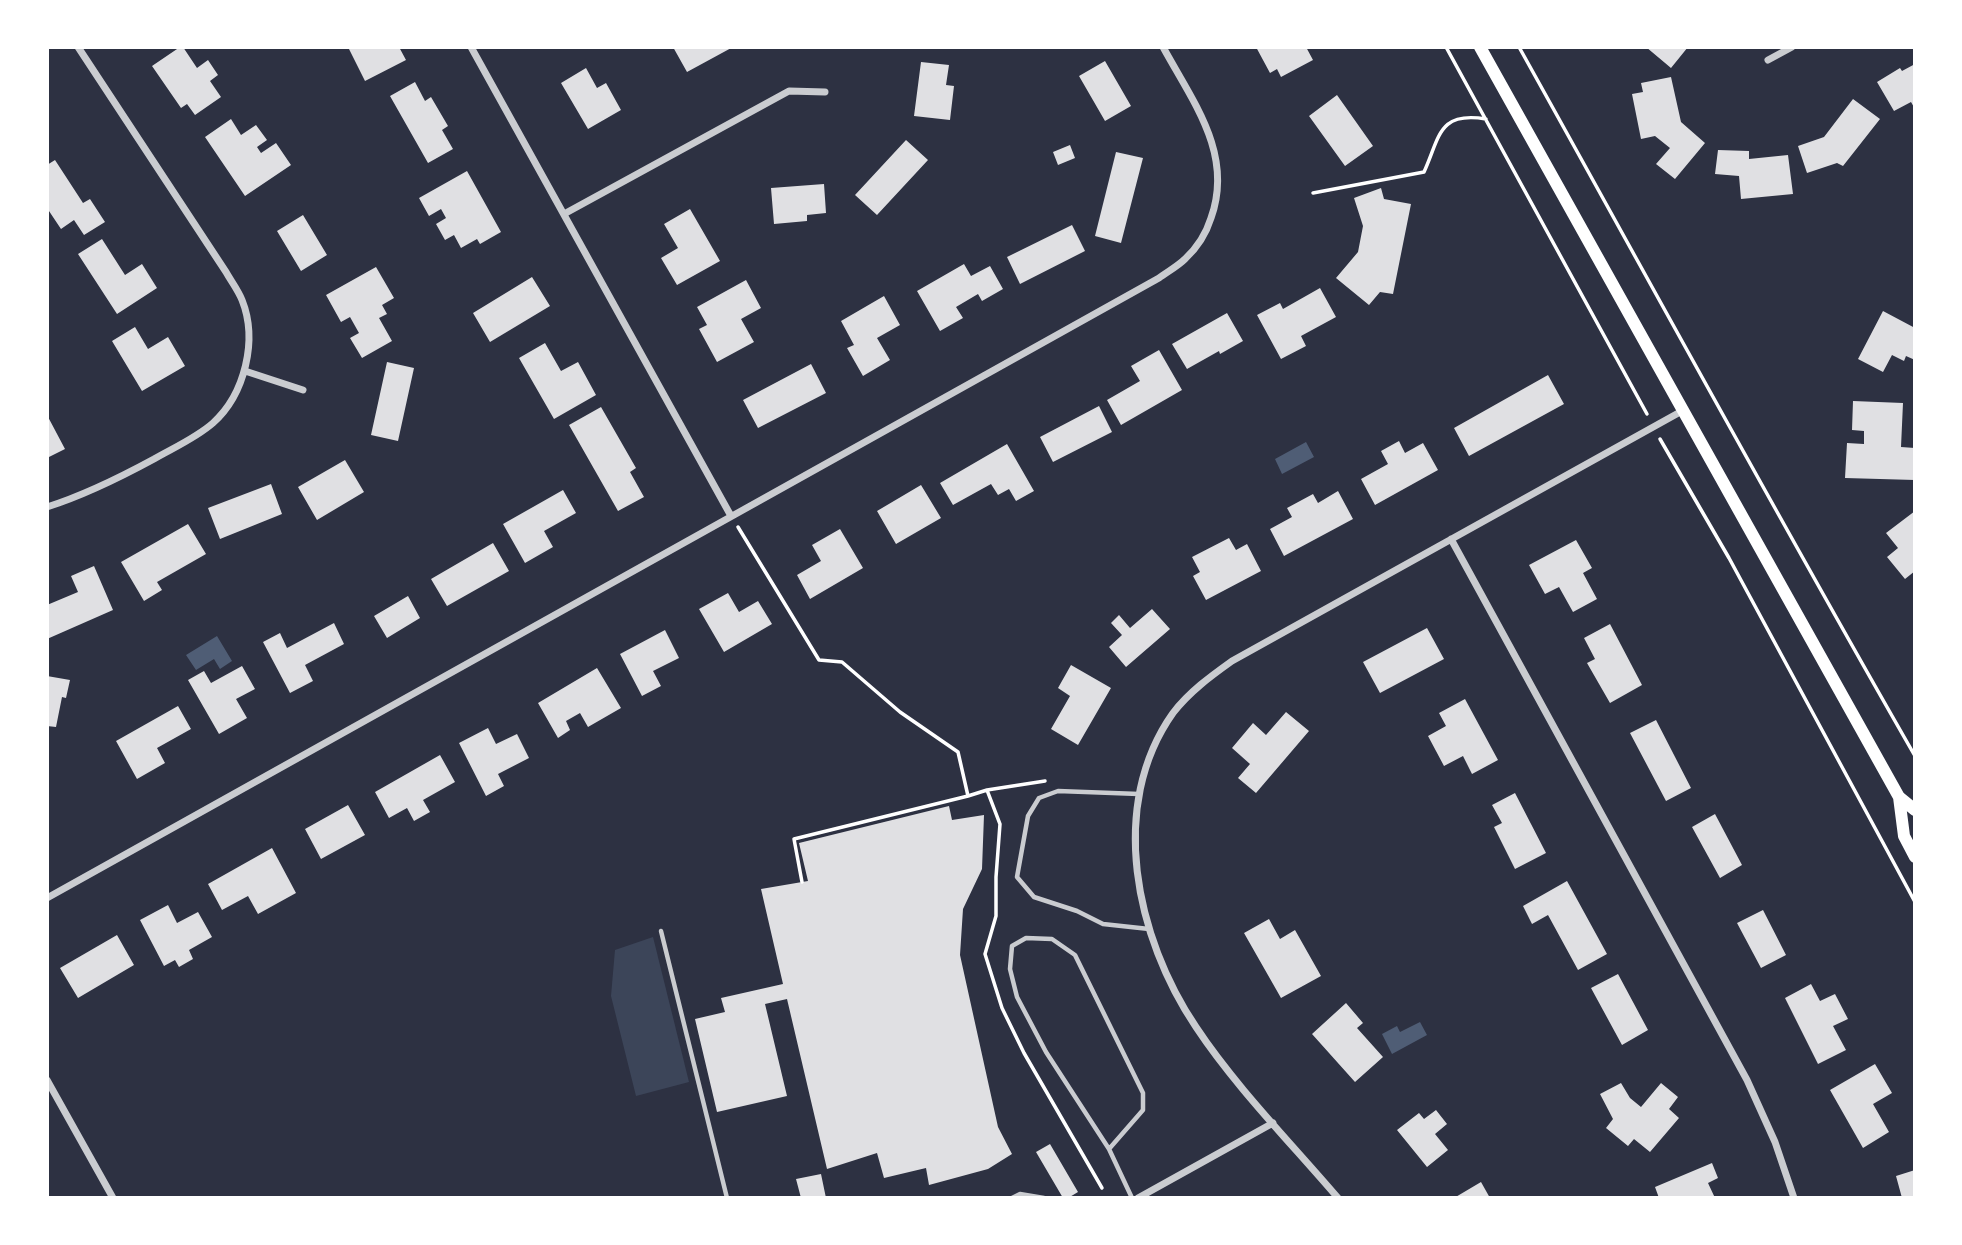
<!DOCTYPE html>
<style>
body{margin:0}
#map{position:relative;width:1962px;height:1245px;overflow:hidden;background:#2d3142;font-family:Ubuntu,sans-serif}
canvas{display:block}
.frame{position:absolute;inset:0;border:49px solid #fff;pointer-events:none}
</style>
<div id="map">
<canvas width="1962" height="1245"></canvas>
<div class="frame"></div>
</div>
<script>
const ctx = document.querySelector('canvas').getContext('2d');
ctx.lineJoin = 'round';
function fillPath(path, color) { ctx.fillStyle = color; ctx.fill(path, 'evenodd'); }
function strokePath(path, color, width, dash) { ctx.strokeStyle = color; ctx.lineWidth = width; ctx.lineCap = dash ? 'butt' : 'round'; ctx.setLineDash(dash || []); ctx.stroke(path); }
const green = new Path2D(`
 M 653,937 L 689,1082 L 636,1096 L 611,996 L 615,950 Z`);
const water = new Path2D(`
 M 1306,442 L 1314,457 L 1282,474 L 1275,459 Z
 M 217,636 L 232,661 L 220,669 L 214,659 L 196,670 L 186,655 Z
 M 1420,1022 L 1427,1035 L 1392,1054 L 1382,1034 L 1397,1026 L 1400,1032 Z`);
const building = new Path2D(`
 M 180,47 L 183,47 L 197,68 L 208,60 L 218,75 L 210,81 L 221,97 L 195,115 L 187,104 L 181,108 L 152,66 Z
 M 348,47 L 399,47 L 406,60 L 365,81 Z
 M 673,47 L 733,47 L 687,72 Z
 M 1256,47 L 1306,47 L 1313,60 L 1281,77 L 1277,69 L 1270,73 Z
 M 1646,47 L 1688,47 L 1671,68 Z
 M 1105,61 L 1131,106 L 1105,121 L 1079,76 Z
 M 921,62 L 949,65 L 946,85 L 954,86 L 950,120 L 914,116 Z
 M 1915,64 L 1915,109 L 1911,102 L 1894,111 L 1877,82 L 1900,68 L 1902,71 Z
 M 586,68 L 597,88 L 606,83 L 621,110 L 588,129 L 561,83 Z
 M 1671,77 L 1681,122 L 1705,143 L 1675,179 L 1656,164 L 1670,148 L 1655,136 L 1641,139 L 1632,94 L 1643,92 L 1641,83 Z
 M 415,82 L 425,101 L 431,97 L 448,126 L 442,130 L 453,149 L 428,163 L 390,96 Z
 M 1337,95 L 1373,146 L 1345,166 L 1309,116 Z
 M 1853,99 L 1880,119 L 1843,166 L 1837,163 L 1807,173 L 1798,146 L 1824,137 Z
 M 231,119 L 241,135 L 256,125 L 267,140 L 257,147 L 261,153 L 276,143 L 291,165 L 245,196 L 205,137 Z
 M 906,140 L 928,160 L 877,215 L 855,195 Z
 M 1070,145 L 1075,158 L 1058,165 L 1053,152 Z
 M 1718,150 L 1749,151 L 1749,159 L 1788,155 L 1793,194 L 1741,199 L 1739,176 L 1715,174 Z
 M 1116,152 L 1143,158 L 1121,243 L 1095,236 Z
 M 55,160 L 83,203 L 90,199 L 105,222 L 84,235 L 74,220 L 61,229 L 47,208 L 47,165 Z
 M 467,171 L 501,232 L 480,244 L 477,239 L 461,248 L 454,235 L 445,240 L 436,224 L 446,218 L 441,209 L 429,216 L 419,198 Z
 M 824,184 L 826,213 L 807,215 L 807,221 L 774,224 L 771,188 Z
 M 1381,188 L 1384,199 L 1411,204 L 1393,294 L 1380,292 L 1369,305 L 1336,278 L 1358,252 L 1363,226 L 1354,198 Z
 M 690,209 L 720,261 L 677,285 L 661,258 L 678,248 L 664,224 Z
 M 303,215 L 327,255 L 301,271 L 277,231 Z
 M 1072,225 L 1085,251 L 1020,284 L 1007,257 Z
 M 102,239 L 125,275 L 142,264 L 157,288 L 117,314 L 78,254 Z
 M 964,264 L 971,276 L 990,266 L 1003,289 L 982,301 L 978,294 L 956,307 L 963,318 L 940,331 L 917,291 Z
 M 376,267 L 394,298 L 382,305 L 387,314 L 379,318 L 392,341 L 362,358 L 350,338 L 359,333 L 350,317 L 341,322 L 326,295 Z
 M 532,277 L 550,306 L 490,342 L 473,313 Z
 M 746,280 L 761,308 L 741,319 L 754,342 L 717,362 L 699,329 L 707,325 L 697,307 Z
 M 1320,288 L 1336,317 L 1301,336 L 1306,346 L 1281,359 L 1257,315 L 1280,303 L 1283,309 Z
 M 884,296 L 900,325 L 877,338 L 890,360 L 863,376 L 847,348 L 854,345 L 841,321 Z
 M 1883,311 L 1915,328 L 1915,360 L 1906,356 L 1904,361 L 1892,355 L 1883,372 L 1858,359 Z
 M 1227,313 L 1243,341 L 1220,354 L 1219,351 L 1187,369 L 1172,344 Z
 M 135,327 L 148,349 L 168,337 L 185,366 L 142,391 L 112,341 Z
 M 545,343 L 561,371 L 578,362 L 596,395 L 554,419 L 519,358 Z
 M 1159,350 L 1182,390 L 1121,425 L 1107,400 L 1140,381 L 1131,366 Z
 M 387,362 L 414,368 L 398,441 L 371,435 Z
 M 811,364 L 826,393 L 758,428 L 743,400 Z
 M 1548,375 L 1564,404 L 1469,456 L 1454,428 Z
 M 1853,401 L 1903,403 L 1901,447 L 1915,448 L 1915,480 L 1845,478 L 1847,443 L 1864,444 L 1864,431 L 1852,430 Z
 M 1099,406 L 1112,432 L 1053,462 L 1040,437 Z
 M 601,407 L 636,468 L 630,472 L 644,497 L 618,511 L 569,425 Z
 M 47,415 L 65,449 L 47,458 Z
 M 1399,441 L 1405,453 L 1423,443 L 1438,470 L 1375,505 L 1361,479 L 1388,464 L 1381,451 Z
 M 1007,444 L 1034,491 L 1016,501 L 1009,489 L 998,495 L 991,484 L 953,505 L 940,483 Z
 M 345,460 L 364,492 L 317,520 L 298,487 Z
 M 271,484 L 282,514 L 220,539 L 208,508 Z
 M 921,485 L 941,518 L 896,544 L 877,511 Z
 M 563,490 L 576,513 L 544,531 L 553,547 L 525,563 L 503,524 Z
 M 1338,491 L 1353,519 L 1284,556 L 1270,529 L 1292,517 L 1287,508 L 1313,494 L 1318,503 Z
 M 1915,511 L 1915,571 L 1905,579 L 1887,557 L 1898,548 L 1886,533 Z
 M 188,524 L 206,554 L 157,582 L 162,590 L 144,601 L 121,562 Z
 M 840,529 L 863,568 L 810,599 L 797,575 L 821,561 L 812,545 Z
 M 1229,538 L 1236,550 L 1247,544 L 1261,571 L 1206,600 L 1193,576 L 1200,572 L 1192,557 Z
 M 1576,540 L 1592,568 L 1583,573 L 1597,599 L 1573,612 L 1559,587 L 1545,594 L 1529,565 Z
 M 493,543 L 509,571 L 447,606 L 431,579 Z
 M 94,566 L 113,610 L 47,639 L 47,605 L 78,592 L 71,576 Z
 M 728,593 L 739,612 L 758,601 L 772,624 L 724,652 L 699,609 Z
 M 408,596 L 420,618 L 387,638 L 374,616 Z
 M 1152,609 L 1170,629 L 1126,667 L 1109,647 L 1122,635 L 1111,623 L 1119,615 L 1130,628 Z
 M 334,623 L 344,644 L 305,665 L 313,681 L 290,693 L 263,642 L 280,633 L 287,648 Z
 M 1610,624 L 1642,685 L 1610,703 L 1587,663 L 1595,659 L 1584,638 Z
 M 1427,628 L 1444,659 L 1380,693 L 1363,662 Z
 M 665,630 L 679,658 L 653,671 L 661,686 L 642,696 L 620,654 Z
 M 1071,665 L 1111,688 L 1078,745 L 1051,729 L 1070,696 L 1058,688 Z
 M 242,666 L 255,689 L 236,699 L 247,718 L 219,734 L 188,680 L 204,671 L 211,683 Z
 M 597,668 L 621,708 L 588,727 L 580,713 L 566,721 L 570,730 L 558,738 L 538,703 Z
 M 47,676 L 70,680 L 66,698 L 62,697 L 56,727 L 47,726 Z
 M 1465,699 L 1498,760 L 1472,774 L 1463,756 L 1444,766 L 1428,736 L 1446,726 L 1439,713 Z
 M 178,706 L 191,729 L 157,748 L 165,763 L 137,779 L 116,741 Z
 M 1286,712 L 1309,731 L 1256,793 L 1238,778 L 1250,764 L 1232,748 L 1253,723 L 1266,735 Z
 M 1656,720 L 1691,788 L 1666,801 L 1630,733 Z
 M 488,728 L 496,744 L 517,734 L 529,758 L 498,774 L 504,786 L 486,796 L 459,743 Z
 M 440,755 L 455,782 L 423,800 L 430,812 L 414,821 L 407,808 L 389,818 L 375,792 Z
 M 1515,793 L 1546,853 L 1515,869 L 1494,827 L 1502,823 L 1492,805 Z
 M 348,805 L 365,835 L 321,859 L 305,829 Z
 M 949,806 L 952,820 L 984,815 L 982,869 L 963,909 L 960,955 L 998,1127 L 1012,1154 L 988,1169 L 929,1185 L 926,1168 L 884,1178 L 877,1153 L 827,1169 L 787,999 L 765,1004 L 787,1096 L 717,1112 L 695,1019 L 725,1012 L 721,998 L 783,984 L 761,889 L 808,881 L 799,843 Z
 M 1715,814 L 1742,865 L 1720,878 L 1692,827 Z
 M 272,848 L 296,893 L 258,914 L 248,896 L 222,910 L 208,884 Z
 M 1567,881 L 1607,954 L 1578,970 L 1548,915 L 1532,924 L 1523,906 Z
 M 168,905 L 177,923 L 198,912 L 212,937 L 189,950 L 193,959 L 179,967 L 175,960 L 164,966 L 140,920 Z
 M 1763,910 L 1786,955 L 1761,968 L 1737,923 Z
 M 1269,919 L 1280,939 L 1295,930 L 1321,976 L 1281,998 L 1244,933 Z
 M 117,935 L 134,965 L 78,998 L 60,968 Z
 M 1618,974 L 1648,1030 L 1622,1045 L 1591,988 Z
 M 1811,984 L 1820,1001 L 1835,994 L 1848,1019 L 1833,1026 L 1846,1050 L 1818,1064 L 1785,998 Z
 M 1346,1003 L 1363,1023 L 1357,1028 L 1383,1057 L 1355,1082 L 1312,1034 Z
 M 1875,1064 L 1892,1093 L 1873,1104 L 1889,1132 L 1863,1148 L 1830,1090 Z
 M 1621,1083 L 1630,1098 L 1641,1107 L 1661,1083 L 1678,1097 L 1669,1109 L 1679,1118 L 1650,1152 L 1634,1139 L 1628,1146 L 1606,1128 L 1613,1119 L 1600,1094 Z
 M 1436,1110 L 1447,1124 L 1435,1134 L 1448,1150 L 1427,1167 L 1397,1130 L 1419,1113 L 1424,1119 Z
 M 1050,1144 L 1078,1192 L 1068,1198 L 1063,1198 L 1036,1152 Z
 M 1712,1163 L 1718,1178 L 1708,1183 L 1715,1198 L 1659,1198 L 1655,1187 Z
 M 1915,1170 L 1915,1198 L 1902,1198 L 1896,1176 Z
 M 821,1174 L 826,1198 L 801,1198 L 796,1179 Z
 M 1481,1182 L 1490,1198 L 1454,1198 Z`);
const path = new Path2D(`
 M 1446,47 L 1647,414
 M 1519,47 C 1651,284 1780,521 1915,756
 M 1313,193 L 1424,172 C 1440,137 1438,111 1486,119
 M 1660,439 L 1729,558 L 1915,902
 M 738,527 L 819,660 L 842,662 L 900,712 L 958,752 L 968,796 L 987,790 L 1000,824 L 996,877 L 996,916 L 985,954 L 1002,1008 L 1024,1053 L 1102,1188
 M 987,790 L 1045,781
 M 802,882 L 794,839 L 968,796`);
const service = new Path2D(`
 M 1139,794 L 1058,791 L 1039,798 L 1028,816 L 1017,877 L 1034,897 L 1077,911 L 1103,924 L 1149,929
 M 661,931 L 727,1198
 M 1109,1149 L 1143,1110 L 1143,1093 L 1075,955 L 1052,939 L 1026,938 L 1012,946 L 1010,969 L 1017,997 L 1046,1052 L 1109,1149 L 1132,1198
 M 1012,1198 L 1020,1194 L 1044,1198`);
const minor = new Path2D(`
 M 471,47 L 731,516
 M 1768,60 L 1792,47
 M 564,214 L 789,91 L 825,92
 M 245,371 L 303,390
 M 47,507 C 85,495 119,478 154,459 C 173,448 196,438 213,423 C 245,394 258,340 242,300 C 238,290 231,281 226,272 L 78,47
 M 1451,539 L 1747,1080 L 1775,1142 L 1794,1198
 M 47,898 L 1159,278 C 1167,272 1178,266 1185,259 C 1198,247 1206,234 1211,218 C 1234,154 1193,102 1163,47
 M 47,1080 L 113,1198
 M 1138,1198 L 1273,1123
 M 1338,1198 C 1291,1143 1235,1086 1196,1027 C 1136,938 1107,806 1173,713 C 1189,692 1211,676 1232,661 L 1682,411`);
const secondary = new Path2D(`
 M 1480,47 L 1899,797 L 1915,810
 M 1899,797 L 1904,836 L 1915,857`);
fillPath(green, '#3c4559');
fillPath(water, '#4f5d75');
fillPath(building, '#e0e0e3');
strokePath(path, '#fff', 3.5);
strokePath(service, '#caccd0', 4.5);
strokePath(minor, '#caccd0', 7);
strokePath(secondary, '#fff', 12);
</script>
